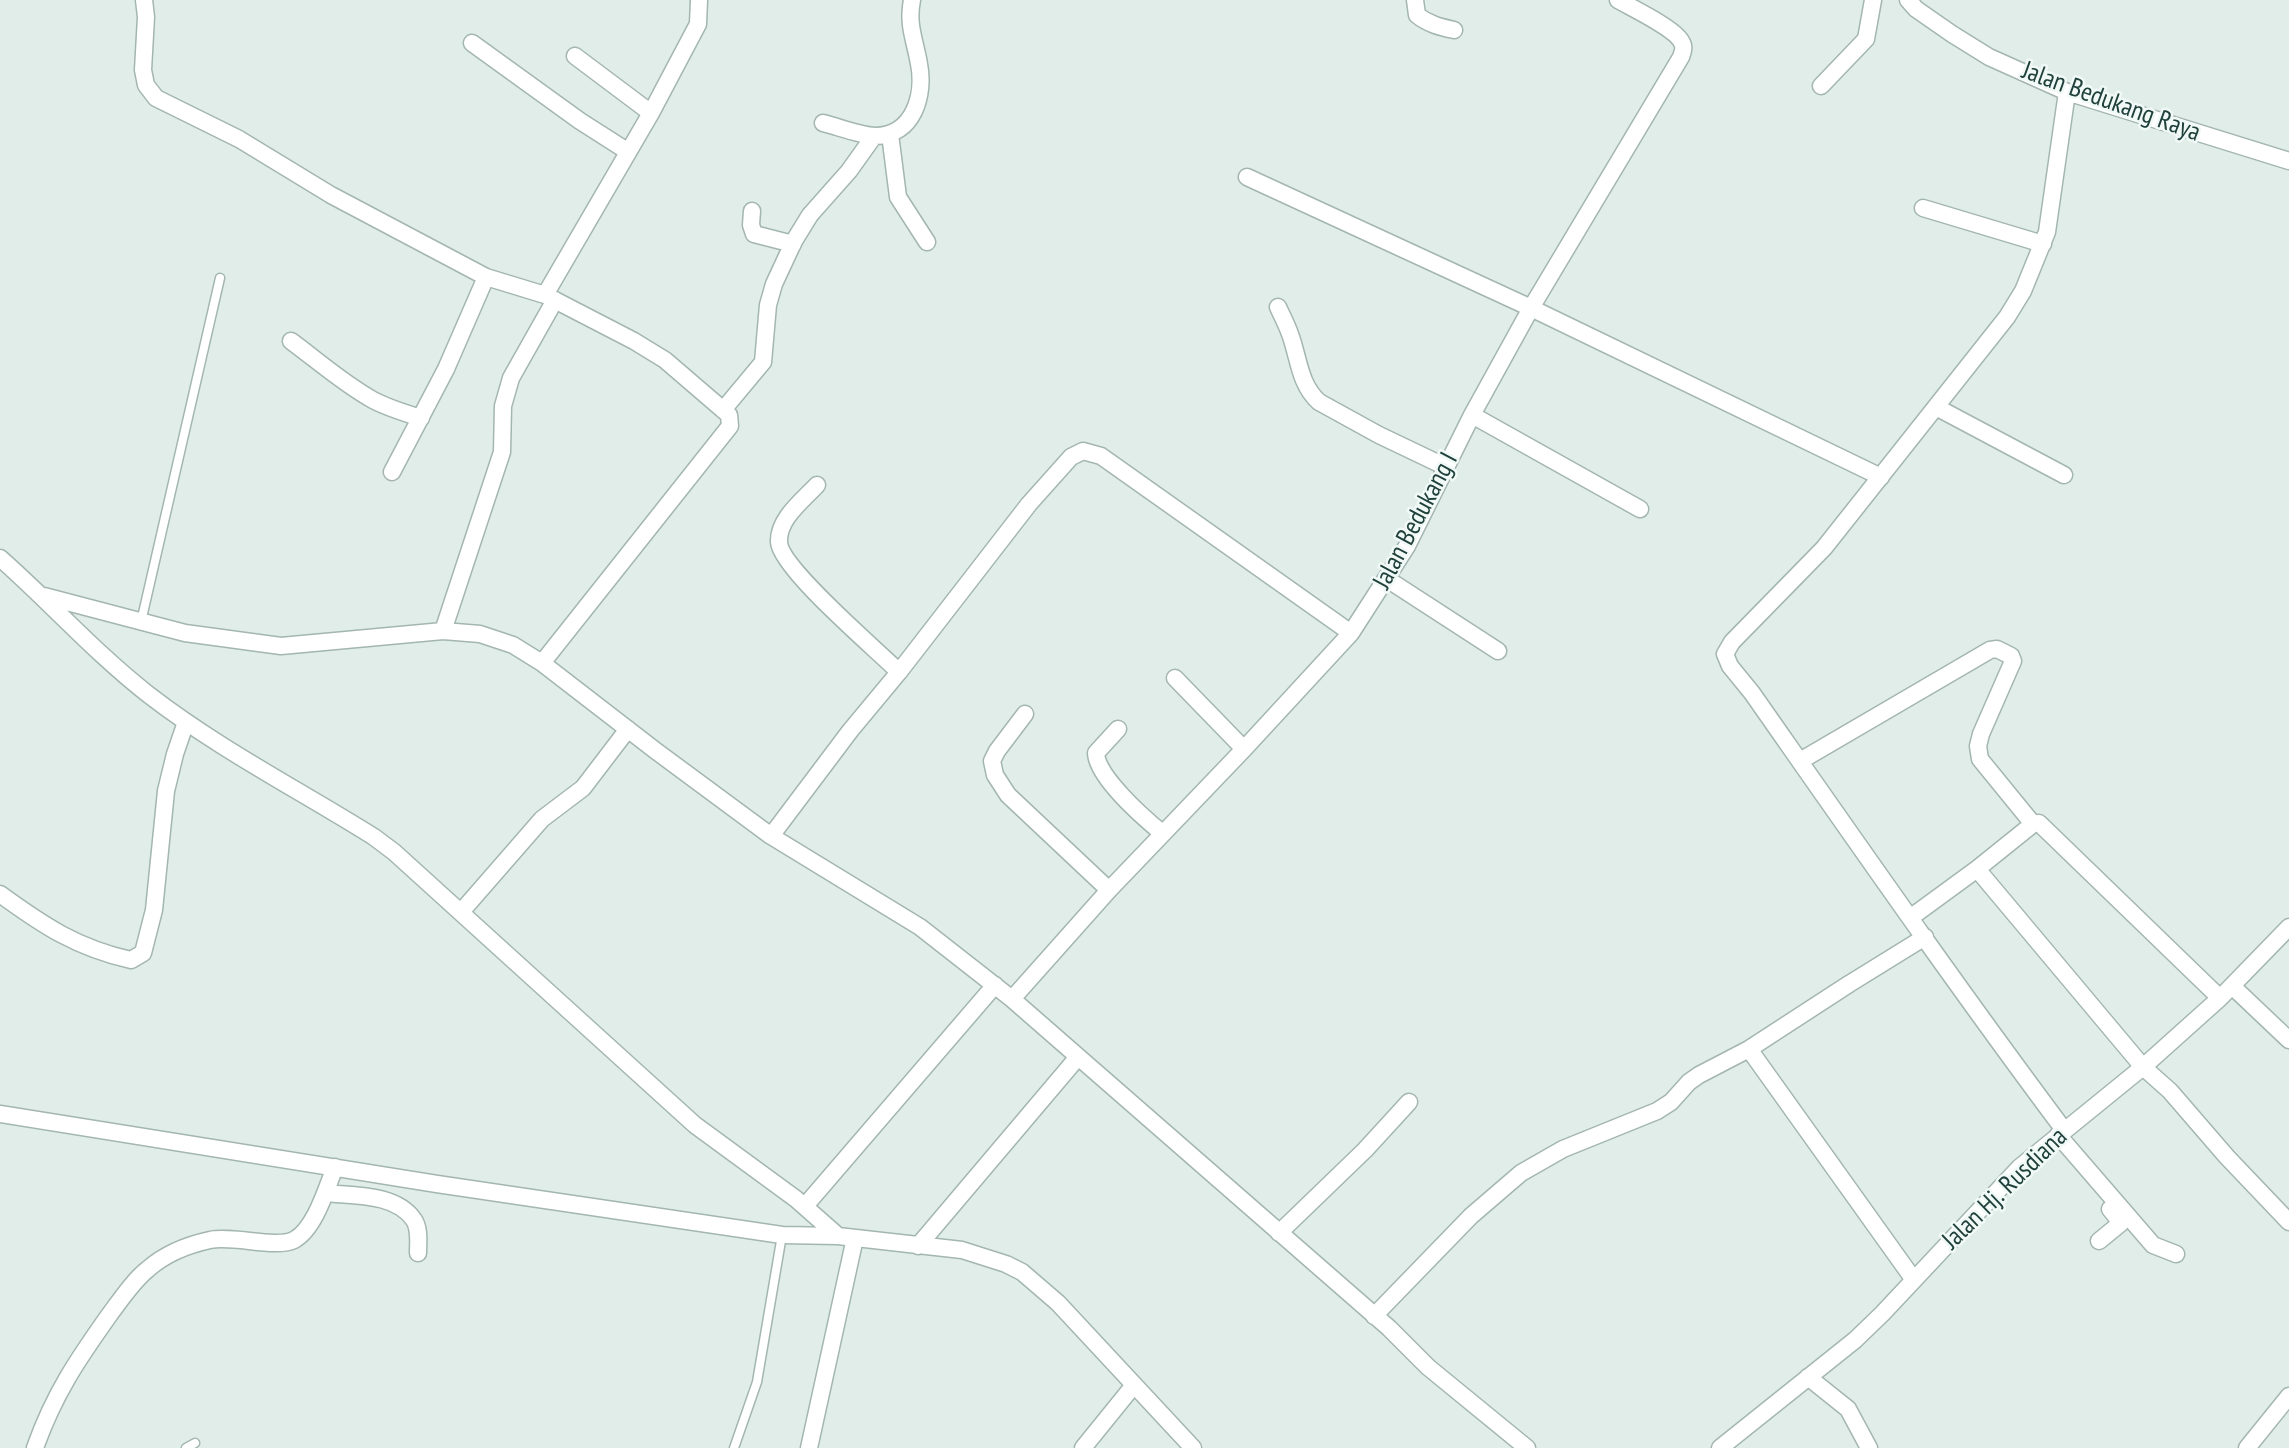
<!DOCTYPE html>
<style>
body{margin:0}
canvas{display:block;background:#e1ede9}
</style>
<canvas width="2289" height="1448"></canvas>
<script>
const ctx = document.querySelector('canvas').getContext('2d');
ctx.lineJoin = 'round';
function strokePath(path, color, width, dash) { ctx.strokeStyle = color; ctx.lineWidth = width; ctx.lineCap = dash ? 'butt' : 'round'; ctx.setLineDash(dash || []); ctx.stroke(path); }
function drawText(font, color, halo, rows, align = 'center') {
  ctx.font = font + ' "PT Sans Narrow",sans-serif'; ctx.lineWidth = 5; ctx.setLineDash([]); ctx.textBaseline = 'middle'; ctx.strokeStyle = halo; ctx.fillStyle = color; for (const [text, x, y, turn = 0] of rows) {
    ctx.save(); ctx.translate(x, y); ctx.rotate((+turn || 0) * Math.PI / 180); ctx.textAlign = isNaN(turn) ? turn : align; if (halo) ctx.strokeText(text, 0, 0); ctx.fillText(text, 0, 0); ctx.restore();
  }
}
const service = new Path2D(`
 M 141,622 L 220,278
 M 186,1448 L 195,1443
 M 734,1448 L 757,1382 L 782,1235`);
const minor = new Path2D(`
 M 144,0 L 146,17 L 143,70 L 146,85 L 156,98 L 239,139 L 331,195 L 486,277 L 545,295 L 634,341 L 665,360 L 729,415 L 730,426 L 542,663
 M 1415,0 L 1417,15 C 1428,24 1440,27 1454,30
 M 1908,0 L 1916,9 L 1952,34 L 1989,57 L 2067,92 L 2289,161
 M 472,43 L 580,121 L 627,151
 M 575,56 L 651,113
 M 1821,86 L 1866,39 L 1873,0
 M 823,123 C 839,127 859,135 875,136 C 914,136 925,94 919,64 C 915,40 907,25 912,0
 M 890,134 L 898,197 L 927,242
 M 1247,177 L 1531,308 L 1881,477
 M 1923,208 L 2043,244
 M 752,211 L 751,225 L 754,234 L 793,244
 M 545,295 L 651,113 L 698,24 L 699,0
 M 1278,307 C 1282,316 1287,325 1290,334 C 1299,358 1299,384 1319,402 L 1379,435 L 1446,467
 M 291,341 C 318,361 344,384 373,400 C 388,408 405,413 421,418
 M 1936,407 L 2064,475
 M 723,410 L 763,362 L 768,305 L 774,284 L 794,241 L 810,215 L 849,171 L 874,136
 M 1472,415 L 1640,509
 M 392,472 L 446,369 L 486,277
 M 817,485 C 802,501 778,519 779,542 C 780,568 877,650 899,672
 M 0,558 C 50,602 95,653 149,695 C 219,749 299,790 374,837 L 394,852 L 695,1125 L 796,1199 L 838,1236
 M 1387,579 L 1498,651
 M 44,596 L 185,633 L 281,646 L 443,631 L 480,634 L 513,645 L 542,663 L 656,751 L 771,836 L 920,927 L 1012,999 L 1389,1328 L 1428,1367 L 1527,1448
 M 443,631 L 502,452 L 503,406 L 511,378 L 555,300
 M 1175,678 L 1244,749
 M 1025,714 L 997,751 L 992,761 L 995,775 L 1008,795 L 1109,890
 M 1118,729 L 1096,753 C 1097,777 1144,818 1162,833
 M 1800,761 L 1990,650 L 1997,649 L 2011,656 L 2013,661 L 1981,734 L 1978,746 L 1980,759 L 2033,824
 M 771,836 L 850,731 L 899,672 L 1029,504 L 1071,457 L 1083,451 L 1101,456 L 1351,633
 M 1977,869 L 2143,1067 L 2170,1091 L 2227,1157 L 2289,1222
 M 0,894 C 44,926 77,948 131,960 L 143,953 L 154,910 L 166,791 L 175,754 L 186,722
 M 461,912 L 542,819 L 583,788 L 628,729
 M 1910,918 L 1977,869 L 2033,824 L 2039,823 L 2220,998
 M 2232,986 L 2289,1040
 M 1012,999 L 1109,890 L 1244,749 L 1351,633 L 1407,546 L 1472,415 L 1531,308 L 1681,57 C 1683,51 1685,47 1681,41 C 1674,28 1632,8 1618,0
 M 1749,1049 L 1914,1280
 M 0,1114 L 437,1184 L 782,1235 L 838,1236 L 962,1250 L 1006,1264 L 1022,1272 L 1058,1303 L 1193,1448
 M 2064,1130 C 1957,987 1855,840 1752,693 L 1730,666 L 1725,654 L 1732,642 L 1824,548 L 2007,317 L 2023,291 L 2047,232 L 2067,92
 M 2058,1135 L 2153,1245 L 2176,1254
 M 325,1193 C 353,1196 396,1193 414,1220 C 420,1229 418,1243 418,1253
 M 805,1206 L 995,985
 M 1279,1233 L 1365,1150 L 1409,1102
 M 2099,1241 L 2121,1223 L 2110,1209
 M 918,1246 L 1078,1057
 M 1374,1316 L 1471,1216 L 1521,1173 L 1563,1149 L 1657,1111 L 1671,1102 L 1689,1082 L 1699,1075 L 1749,1049 L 1849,984 L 1925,937
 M 1808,1377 L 1848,1409 L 1869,1448
 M 35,1448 C 54,1394 78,1359 110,1314 C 122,1298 133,1281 148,1269 C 165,1254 187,1245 210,1240 C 233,1235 276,1249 294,1240 C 315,1229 327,1187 335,1167
 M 809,1448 L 855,1238
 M 1083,1448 L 1134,1385
 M 1720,1448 L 1855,1340 L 1882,1314 L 2020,1167 L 2143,1067 L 2220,998 L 2289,927
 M 2247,1448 L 2289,1396`);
const streetNames = [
 ["Jalan Bedukang Raya",2111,102,20],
 ["Jalan Bedukang I",1416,521,-62],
 ["Jalan Hj. Rusdiana",2005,1189,-44]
];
strokePath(service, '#a3b6b1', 11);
strokePath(minor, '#a3b6b1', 19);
strokePath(service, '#fff', 8);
strokePath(minor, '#fff', 16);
drawText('26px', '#1f403b', '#f1f9f6', streetNames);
</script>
